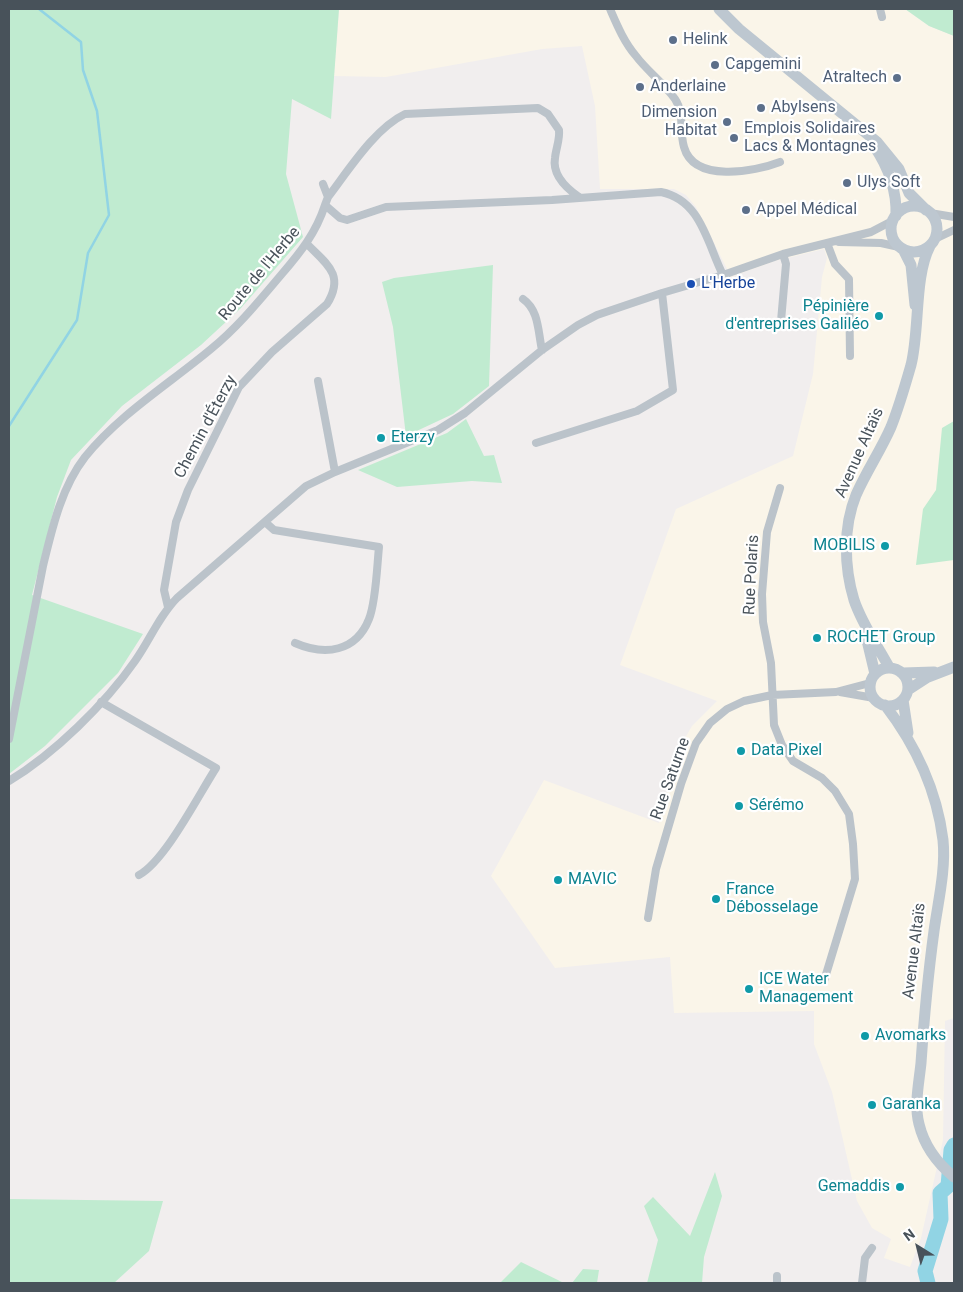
<!DOCTYPE html>
<meta charset="utf-8">
<style>
body{margin:0}
#map{position:relative;width:963px;height:1292px;overflow:hidden;background:#f1eeee;font-family:Roboto,sans-serif}
canvas{display:block}
.frame{position:absolute;inset:0;border:10px solid #48525a;pointer-events:none}
.north{position:absolute;left:893px;top:1222px;width:50px;height:50px;-webkit-text-stroke:4px #fff;paint-order:stroke;rotate:324deg;font-size:14px;font-weight:700;line-height:20px;text-align:center;color:#48525a}
.north::after{content:'';display:block;margin:auto;width:18px;height:22px;background:#48525a;clip-path:polygon(50% 0,100% 100%,50% 72%,0 100%)}
</style>
<div id="map">
<canvas width="963" height="1292"></canvas>
<div class="frame"></div>
<div class="north">N</div>
</div>
<script>
const ctx = document.querySelector('canvas').getContext('2d');
ctx.lineJoin = 'round';
function fillPath(path, color) { ctx.fillStyle = color; ctx.fill(path, 'evenodd'); }
function strokePath(path, color, width, dash) { ctx.strokeStyle = color; ctx.lineWidth = width; ctx.lineCap = dash ? 'butt' : 'round'; ctx.setLineDash(dash || []); ctx.stroke(path); }
function drawText(font, color, halo, rows, align = 'center') {
  ctx.font = font + ' Roboto,sans-serif'; ctx.lineWidth = 4.5; ctx.setLineDash([]); ctx.textBaseline = 'middle'; ctx.strokeStyle = halo; ctx.fillStyle = color; for (const [text, x, y, turn = 0] of rows) {
    ctx.save(); ctx.translate(x, y); ctx.rotate((+turn || 0) * Math.PI / 180); ctx.textAlign = isNaN(turn) ? turn : align; if (halo) ctx.strokeText(text, 0, 0); ctx.fillText(text, 0, 0); ctx.restore();
  }
}
const commercial = new Path2D(`
 M 339,9 L 905,9 L 929,26 L 954,36 L 954,421 L 942,428 L 954,437 L 954,1018 L 945,1021 L 943,1140 L 921,1238 L 910,1267 L 884,1258 L 891,1239 L 872,1228 L 857,1201 L 832,1092 L 814,1044 L 814,1011 L 674,1013 L 670,957 L 555,968 L 491,876 L 544,780 L 659,823 L 678,750 L 692,726 L 717,701 L 620,665 L 676,509 L 793,456 L 813,374 L 822,277 L 827,258 L 824,249 L 775,261 L 731,277 L 696,207 L 686,195 L 674,189 L 600,189 L 595,106 L 582,46 L 542,49 L 386,77 L 334,76 Z`);
const green = new Path2D(`
 M 9,9 L 339,9 L 331,119 L 292,99 L 286,174 L 303,237 L 241,308 L 201,345 L 122,406 L 71,460 L 57,497 L 32,595 L 143,634 L 118,673 L 45,746 L 9,774 Z
 M 905,9 L 954,9 L 954,36 L 929,26 Z
 M 493,265 L 489,386 L 453,414 L 406,436 L 393,327 L 382,282 L 394,278 Z
 M 466,419 L 484,456 L 494,455 L 502,483 L 472,481 L 397,487 L 358,470 L 447,433 Z
 M 954,421 L 954,560 L 916,565 L 923,509 L 936,490 L 942,428 Z
 M 715,1172 L 722,1196 L 704,1257 L 702,1283 L 647,1283 L 658,1240 L 644,1206 L 653,1197 L 690,1236 Z
 M 9,1199 L 163,1201 L 149,1251 L 114,1283 L 9,1283 Z
 M 521,1262 L 564,1283 L 500,1283 Z
 M 583,1269 L 599,1270 L 597,1283 L 572,1283 Z`);
const stream = new Path2D(`
 M 9,426 L 77,320 L 88,253 L 109,215 L 97,111 L 83,70 L 81,42 L 39,9`);
const river = new Path2D(`
 M 928,1283 L 925,1271 L 941,1219 L 940,1193 L 948,1186 L 951,1150 L 954,1145`);
const street = new Path2D(`
 M 610,9 C 617,25 624,42 636,56 C 647,71 664,83 675,99 C 685,114 679,130 684,147 C 694,183 754,172 780,162
 M 880,9 L 882,17
 M 323,184 L 328,197
 M 325,205 L 328,197 C 348,171 375,128 405,114 L 538,108 L 548,114 L 559,130 C 560,140 556,148 555,158 C 552,175 566,188 579,197
 M 930,213 L 954,217
 M 935,239 L 954,230
 M 839,242 L 881,243 L 899,247
 M 827,243 L 835,264 L 849,279 L 850,356
 M 523,299 C 539,310 538,332 542,350
 M 781,321 L 786,264 L 783,254
 M 318,381 L 335,472
 M 536,443 L 637,411 L 673,390 L 662,293
 M 780,488 L 767,532 L 762,594 L 763,622 L 771,663 L 774,725 L 782,745 L 793,761 L 822,778 L 835,791 L 849,814 L 853,844 L 855,879 L 824,981
 M 265,522 L 274,530 L 379,547 C 377,566 376,602 369,619 C 356,652 325,656 295,643
 M 168,607 L 164,590 L 176,522 L 188,490 L 239,387 L 272,352 L 327,304 C 345,275 327,264 307,244
 M 840,692 L 874,698
 M 101,702 L 216,768 C 198,796 165,861 139,875
 M 9,739 L 43,566 C 52,529 61,488 85,457 C 120,414 169,384 211,349 C 238,327 259,301 281,275 C 300,253 316,233 325,205 L 340,218 L 347,220 L 386,207 L 552,200 L 661,192 C 701,200 707,243 723,275
 M 9,781 C 54,754 105,704 135,661 C 150,640 159,616 177,598 L 306,486 L 335,472 L 438,430 L 465,413 L 542,350 L 578,325 L 597,315 L 662,293 L 723,275 L 783,254 L 871,232 L 894,220
 M 648,918 L 656,869 L 681,784 L 696,743 L 710,723 L 727,709 L 744,701 L 772,695 L 836,692 L 870,683
 M 777,1276 L 777,1283
 M 862,1283 L 865,1258 L 872,1248`);
const secondary = new Path2D(`
 M 719,9 L 739,29 L 877,142 L 899,169 L 909,193 L 926,210
 M 874,146 C 889,168 897,190 896,216
 M891 229a23 23 0 1 1 46 0a23 23 0 1 1-46 0Z
 M 903,249 L 911,265 L 915,305
 M 865,632 L 875,674
 M 889,667 C 877,645 862,624 854,600 C 844,567 843,527 856,495 C 866,472 881,450 891,427 C 899,407 905,386 911,365 C 920,329 914,277 930,246
 M870 687a19 19 0 1 1 38 0a19 19 0 1 1-38 0Z
 M 903,673 L 934,672
 M 908,690 L 928,677 L 954,667
 M 903,700 L 908,733
 M 885,705 C 915,744 937,791 943,840 C 946,869 938,902 934,931 C 928,975 924,1019 921,1063 C 919,1083 914,1105 919,1124 C 924,1145 937,1163 954,1177`);
const markers = [
 [673,40,5,"#5c6f8a"],
 [715,65,5,"#5c6f8a"],
 [897,78,5,"#5c6f8a"],
 [640,87,5,"#5c6f8a"],
 [761,108,5,"#5c6f8a"],
 [727,122,5,"#5c6f8a"],
 [734,138,5,"#5c6f8a"],
 [847,183,5,"#5c6f8a"],
 [746,210,5,"#5c6f8a"],
 [691,284,5,"#1a4fb4"],
 [879,316,5,"#0f9aa8"],
 [381,438,5,"#0f9aa8"],
 [885,546,5,"#0f9aa8"],
 [817,638,5,"#0f9aa8"],
 [741,751,5,"#0f9aa8"],
 [739,806,5,"#0f9aa8"],
 [558,880,5,"#0f9aa8"],
 [716,899,5,"#0f9aa8"],
 [749,989,5,"#0f9aa8"],
 [865,1036,5,"#0f9aa8"],
 [872,1105,5,"#0f9aa8"],
 [900,1187,5,"#0f9aa8"]
];
const serviceNames = [
 ["Helink",683,40],
 ["Capgemini",725,65],
 ["Atraltech",887,78,"right"],
 ["Anderlaine",650,87],
 ["Abylsens",771,108],
 ["Dimension",717,113,"right"],
 ["Habitat",717,131,"right"],
 ["Emplois Solidaires",744,129],
 ["Lacs & Montagnes",744,147],
 ["Ulys Soft",857,183],
 ["Appel Médical",756,210]
];
const streetNames = [
 ["Route de l'Herbe",260,274,-50],
 ["Chemin d'Éterzy",206,427,-62],
 ["Avenue Altaïs",860,453,-66],
 ["Rue Polaris",752,575,-87],
 ["Rue Saturne",671,779,-70],
 ["Avenue Altaïs",915,951,-83]
];
const transitNames = [
 ["L'Herbe",701,284]
];
const cultureNames = [
 ["Pépinière",869,307,"right"],
 ["d'entreprises Galiléo",869,325,"right"],
 ["Eterzy",391,438],
 ["MOBILIS",875,546,"right"],
 ["ROCHET Group",827,638],
 ["Data Pixel",751,751],
 ["Sérémo",749,806],
 ["MAVIC",568,880],
 ["France",726,890],
 ["Débosselage",726,908],
 ["ICE Water",759,980],
 ["Management",759,998],
 ["Avomarks",875,1036],
 ["Garanka",882,1105],
 ["Gemaddis",890,1187,"right"]
];
fillPath(commercial, '#faf5e9');
fillPath(green, '#c0ebd0');
strokePath(stream, '#91d4e4', 2.5);
strokePath(river, '#91d4e4', 15);
strokePath(street, '#bbc3ca', 8);
strokePath(secondary, '#bdc7d0', 11);
for (const [x, y, r, color] of markers) { const dot = new Path2D(); dot.arc(x, y, r, 0, 2 * Math.PI); ctx.fillStyle = color; ctx.fill(dot); strokePath(dot, '#fff', 2); }
drawText('16px', '#4e5e75', '#fff', serviceNames, 'left');
drawText('16px', '#48525a', '#fff', streetNames);
drawText('16px', '#164399', '#fff', transitNames, 'left');
drawText('16px', '#0d838f', '#fff', cultureNames, 'left');
</script>
